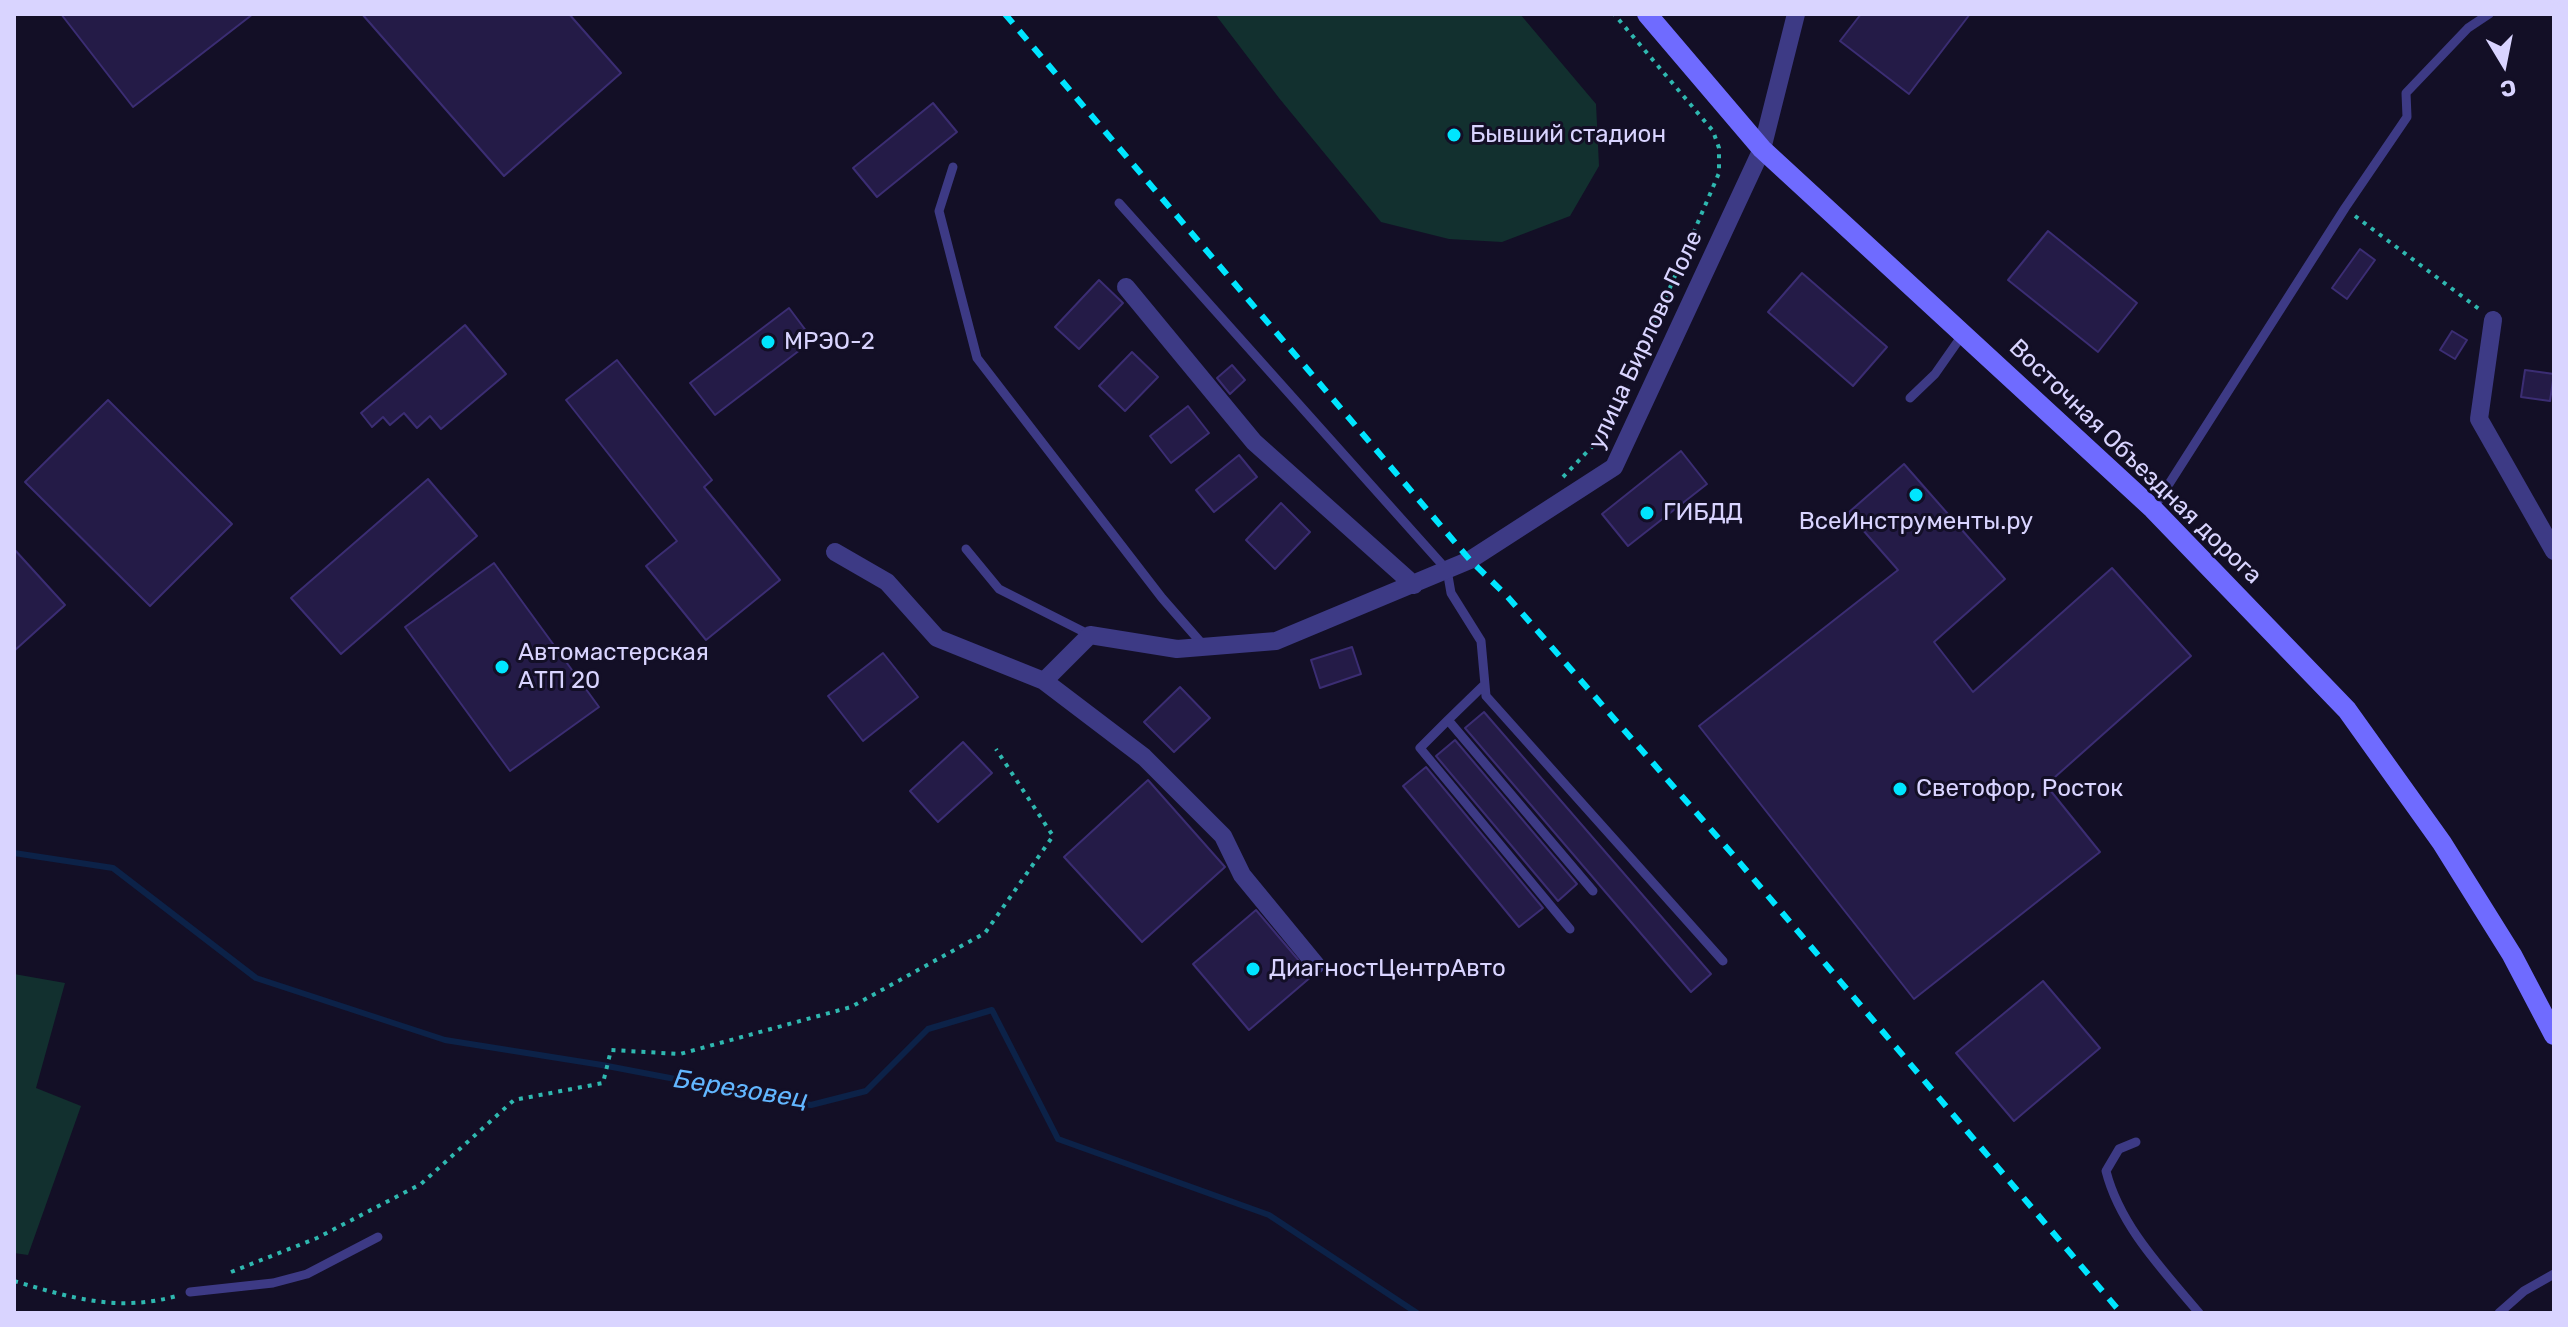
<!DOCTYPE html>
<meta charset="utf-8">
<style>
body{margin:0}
#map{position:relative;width:2568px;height:1327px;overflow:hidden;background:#130f26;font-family:Rubik,sans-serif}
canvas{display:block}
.frame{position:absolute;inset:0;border:16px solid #d9d4ff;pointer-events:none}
.north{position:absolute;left:2464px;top:24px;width:80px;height:80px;-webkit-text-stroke:6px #130f26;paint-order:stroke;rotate:170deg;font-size:22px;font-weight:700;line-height:32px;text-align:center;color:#d9d4ff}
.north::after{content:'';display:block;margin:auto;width:28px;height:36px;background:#d9d4ff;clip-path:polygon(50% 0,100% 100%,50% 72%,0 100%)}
</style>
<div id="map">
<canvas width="2568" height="1327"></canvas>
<div class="frame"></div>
<div class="north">С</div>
</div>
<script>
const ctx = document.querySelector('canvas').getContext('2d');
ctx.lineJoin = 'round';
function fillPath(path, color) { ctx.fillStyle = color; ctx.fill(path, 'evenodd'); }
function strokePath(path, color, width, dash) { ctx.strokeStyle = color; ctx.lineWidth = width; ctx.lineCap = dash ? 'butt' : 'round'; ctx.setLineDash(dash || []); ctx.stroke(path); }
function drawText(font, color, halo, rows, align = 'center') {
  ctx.font = font + ' Rubik,sans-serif'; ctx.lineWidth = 6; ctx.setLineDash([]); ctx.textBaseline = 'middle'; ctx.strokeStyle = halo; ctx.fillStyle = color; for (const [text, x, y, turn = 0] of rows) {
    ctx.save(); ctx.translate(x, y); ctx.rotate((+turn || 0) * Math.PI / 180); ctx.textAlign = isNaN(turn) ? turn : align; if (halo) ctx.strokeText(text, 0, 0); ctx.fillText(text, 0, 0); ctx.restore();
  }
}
const green = new Path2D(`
 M 1215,14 L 1520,14 L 1596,104 L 1599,166 L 1570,216 L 1502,242 L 1449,239 L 1381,222 L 1279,98 Z
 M 14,974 L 65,983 L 36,1088 L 81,1106 L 28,1255 L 14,1253 Z`);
const stream = new Path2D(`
 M 14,853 L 113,868 L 256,978 L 445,1040 L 602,1065 L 811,1105 L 866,1091 L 928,1029 L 992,1010 L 1058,1139 L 1269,1215 L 1417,1313`);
const building = new Path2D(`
 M 61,14 L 253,14 L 133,107 Z
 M 362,14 L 569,14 L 621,73 L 504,176 Z
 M 1861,14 L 1970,14 L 1909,94 L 1840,41 Z
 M 933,103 L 957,132 L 877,197 L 853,168 Z
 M 2048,231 L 2137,303 L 2098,352 L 2008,280 Z
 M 2360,249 L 2375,260 L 2347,299 L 2332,288 Z
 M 1802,273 L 1887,347 L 1853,386 L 1768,312 Z
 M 1099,280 L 1123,303 L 1079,349 L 1055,327 Z
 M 789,308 L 813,340 L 715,415 L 690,383 Z
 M 465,325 L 506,374 L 441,429 L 430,416 L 417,428 L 404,413 L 390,425 L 383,417 L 372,427 L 361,413 Z
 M 2452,331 L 2467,340 L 2455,359 L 2440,350 Z
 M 1132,352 L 1158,377 L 1125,411 L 1099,386 Z
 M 617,360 L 712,480 L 704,487 L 780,580 L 706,640 L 646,566 L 677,541 L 566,400 Z
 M 1232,365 L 1245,380 L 1230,394 L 1217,378 Z
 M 2525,370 L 2554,374 L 2550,401 L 2521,397 Z
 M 108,400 L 232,524 L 150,606 L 25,482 Z
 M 1188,406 L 1209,433 L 1171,463 L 1150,436 Z
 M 1681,451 L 1707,484 L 1628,546 L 1602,514 Z
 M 1239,455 L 1257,477 L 1214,512 L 1196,490 Z
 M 1904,464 L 2005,579 L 1934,642 L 1973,692 L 2112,568 L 2191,656 L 2046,785 L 2100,852 L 1914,999 L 1699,726 L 1898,570 L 1848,513 Z
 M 428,479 L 477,536 L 341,654 L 291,598 Z
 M 1281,503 L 1310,532 L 1275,569 L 1246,540 Z
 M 14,549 L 65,605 L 14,651 Z
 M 494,563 L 599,707 L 510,771 L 405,627 Z
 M 1352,647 L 1361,674 L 1320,688 L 1311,660 Z
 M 883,653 L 918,697 L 863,741 L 828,696 Z
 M 1180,687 L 1210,718 L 1174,752 L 1144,722 Z
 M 1484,712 L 1711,974 L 1691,992 L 1465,728 Z
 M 1455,740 L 1577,884 L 1558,901 L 1436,756 Z
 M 963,742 L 992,773 L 938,822 L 910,791 Z
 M 1426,767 L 1543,908 L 1519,927 L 1403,786 Z
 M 1148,780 L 1225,867 L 1142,942 L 1064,857 Z
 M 1256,910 L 1312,976 L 1249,1030 L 1193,964 Z
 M 2043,981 L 2100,1048 L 2014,1121 L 1956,1053 Z`);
const path = new Path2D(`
 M 2355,216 L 2479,309
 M 1563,477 L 1610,428 L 1719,173 L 1719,148 L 1713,131 L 1614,14
 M 231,1272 L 317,1238 L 421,1184 L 514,1100 L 603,1083 L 611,1050 L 680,1054 L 851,1007 L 985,933 L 1053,836 L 996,749
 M 14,1281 C 72,1298 119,1313 180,1295`);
const lane = new Path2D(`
 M 953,167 L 939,211 L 977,358 L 1162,598 L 1204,646
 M 1119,203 L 1447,570 L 1451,593 L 1481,641 L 1486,696 L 1723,961
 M 1910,398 L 1935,374 L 1963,334
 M 2153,509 L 2345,208 L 2407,117 L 2406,93 L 2468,28 L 2489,14
 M 966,549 L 999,589 L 1090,635
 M 1483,686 L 1448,720 L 1593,891
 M 1448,720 L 1420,748 L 1570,929
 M 2136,1142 L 2119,1149 L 2106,1171 C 2120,1226 2163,1270 2199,1313
 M 190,1292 L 273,1283 L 307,1274 L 378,1237
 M 2499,1313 L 2524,1291 L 2554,1274`);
const street = new Path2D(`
 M 1126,287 L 1254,442 L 1414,585
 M 2493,320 L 2479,419 L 2554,551
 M 835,552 L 887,582 L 937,638 L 1044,681 L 1090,635 L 1177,649 L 1276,641 L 1470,560 L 1614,467 L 1762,149 L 1796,14
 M 1044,681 L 1144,757 L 1223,836 L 1242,875 L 1316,965`);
const secondary = new Path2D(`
 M 1647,14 L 1762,149 L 2153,509 L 2347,710 L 2442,843 L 2512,955 L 2554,1035`);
const rail = new Path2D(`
 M 1005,14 L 1470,560 L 1507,596 L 1735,857 L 2121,1313`);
const markers = [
 [1454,135,8,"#00e5ff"],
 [768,342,8,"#00e5ff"],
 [1916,495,8,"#00e5ff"],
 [1647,513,8,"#00e5ff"],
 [502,667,8,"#00e5ff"],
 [1900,789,8,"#00e5ff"],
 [1253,969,8,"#00e5ff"]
];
const poiNames = [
 ["Бывший стадион",1470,135],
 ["МРЭО-2",784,342],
 ["ГИБДД",1663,513],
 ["ВсеИнструменты.ру",1916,522,"center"],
 ["Автомастерская",518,653],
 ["АТП 20",518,681],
 ["Светофор, Росток",1916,789],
 ["ДиагностЦентрАвто",1269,969]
];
const streetNames = [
 ["улица Бирлово Поле",1646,340,-65],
 ["Восточная Объездная дорога",2135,462,44]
];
const waterNames = [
 ["Березовец",741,1090,9]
];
fillPath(green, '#12302f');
strokePath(stream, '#0c2248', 6);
fillPath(building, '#241b47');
strokePath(building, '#3b2d73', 2);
strokePath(path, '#2fb8b0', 4, [4, 6]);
strokePath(lane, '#3d3a85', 9);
strokePath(street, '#3d3a85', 18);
strokePath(secondary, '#6f6bff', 20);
strokePath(rail, '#00e5ff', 6, [12, 10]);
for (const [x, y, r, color] of markers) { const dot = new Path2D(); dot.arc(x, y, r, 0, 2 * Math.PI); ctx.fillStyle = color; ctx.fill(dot); strokePath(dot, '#130f26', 3); }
drawText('24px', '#d9d4ff', '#130f26', poiNames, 'left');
drawText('24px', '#d9d4ff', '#130f26', streetNames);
drawText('italic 26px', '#62b6ff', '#130f26', waterNames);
</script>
